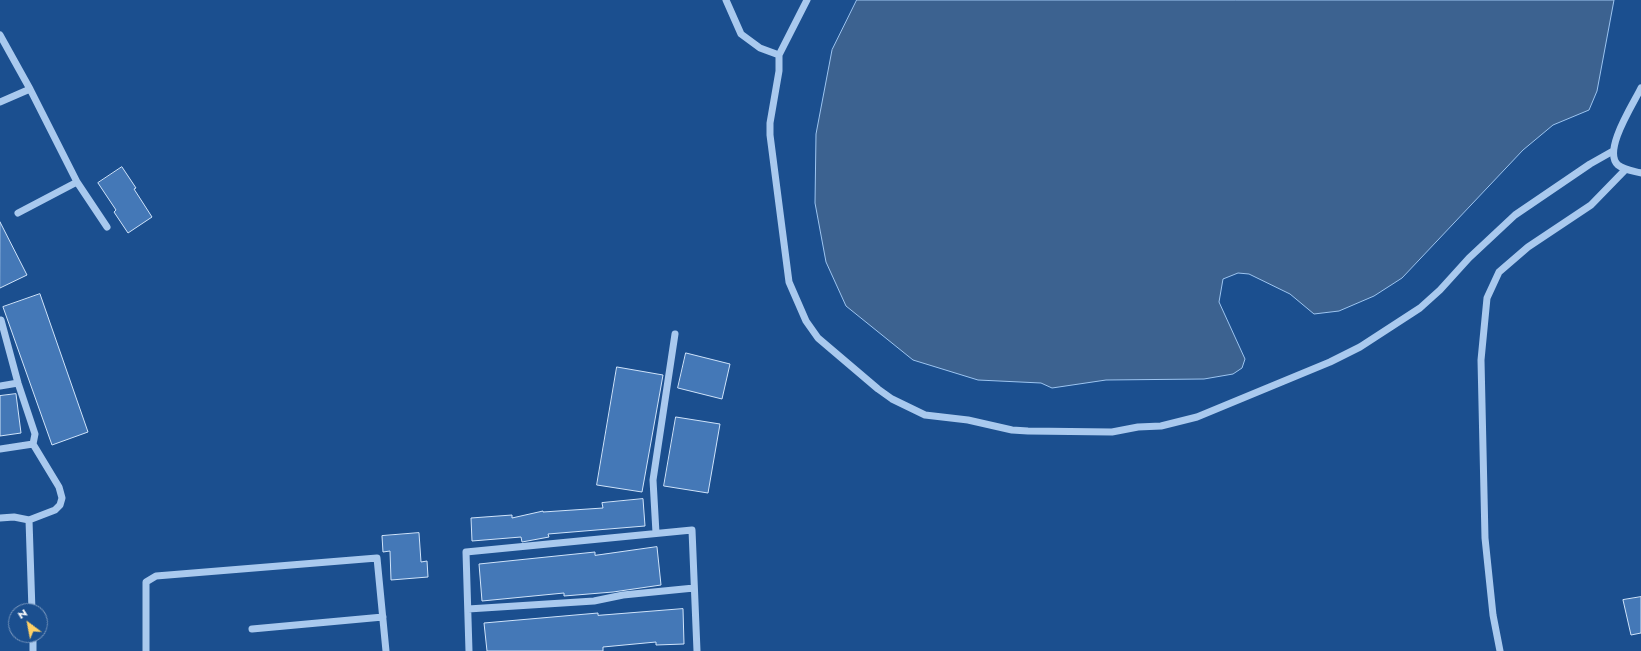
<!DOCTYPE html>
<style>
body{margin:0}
#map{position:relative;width:1641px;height:651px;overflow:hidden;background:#1b4f8f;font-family:Jost,sans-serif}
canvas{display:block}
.north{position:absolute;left:8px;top:603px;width:40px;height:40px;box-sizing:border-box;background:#1b4f8f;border:1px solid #7695bc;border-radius:50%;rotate:328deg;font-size:11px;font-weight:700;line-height:16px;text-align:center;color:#fff}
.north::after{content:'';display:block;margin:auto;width:14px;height:18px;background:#ffd166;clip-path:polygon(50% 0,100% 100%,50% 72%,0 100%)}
</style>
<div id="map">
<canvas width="1641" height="651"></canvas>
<div class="north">N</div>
</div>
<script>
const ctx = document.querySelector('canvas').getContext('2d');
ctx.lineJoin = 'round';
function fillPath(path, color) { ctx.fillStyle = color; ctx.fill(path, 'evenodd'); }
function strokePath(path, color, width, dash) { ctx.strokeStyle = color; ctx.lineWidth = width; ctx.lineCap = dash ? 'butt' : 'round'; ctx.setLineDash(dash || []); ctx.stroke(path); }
const water = new Path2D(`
 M 857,0 L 1614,0 L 1597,91 L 1589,110 L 1553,125 L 1523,150 L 1402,278 L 1374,296 L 1339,311 L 1314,314 L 1290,294 L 1249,274 L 1238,273 L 1223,279 L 1219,302 L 1245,359 L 1242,368 L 1233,374 L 1204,379 L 1106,380 L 1052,388 L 1041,383 L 978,380 L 913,360 L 846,306 L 826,262 L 815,203 L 816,134 L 832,50 Z`);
const building = new Path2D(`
 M 122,167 L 136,188 L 134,189 L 152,217 L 128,233 L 114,212 L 116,210 L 98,183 Z
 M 0,222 L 27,275 L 0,288 Z
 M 40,294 L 88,432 L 52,445 L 3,307 Z
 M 686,353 L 730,364 L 722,399 L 678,388 Z
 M 617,367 L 663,375 L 642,492 L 597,485 Z
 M 16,394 L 21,433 L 0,436 L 0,396 Z
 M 676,417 L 720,424 L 708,493 L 664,486 Z
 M 643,499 L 645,526 L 548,534 L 549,537 L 522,542 L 521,537 L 472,541 L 471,518 L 512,515 L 512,518 L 543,511 L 543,512 L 603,508 L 602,503 Z
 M 419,533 L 421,562 L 427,561 L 428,577 L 391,580 L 390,551 L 383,552 L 382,536 Z
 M 657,547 L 661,585 L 613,592 L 564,596 L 564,593 L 482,601 L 479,564 L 595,552 L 595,555 Z
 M 1641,597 L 1641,633 L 1631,635 L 1623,600 Z
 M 683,609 L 684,644 L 656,645 L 656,642 L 603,647 L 603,651 L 487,651 L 484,623 L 598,613 L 598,615 Z`);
const minor = new Path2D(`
 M 726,0 L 741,34 L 760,48 L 779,55
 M 807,0 L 779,55 L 779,71 L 770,123 L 770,135 L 789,282 L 806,321 L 818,338 L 878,389 L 892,399 L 925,415 L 968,420 L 1012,430 L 1028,431 L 1112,432 L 1138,427 L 1161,426 L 1197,417 L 1330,362 L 1360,347 L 1420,308 L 1440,290 L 1469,258 L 1515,215 L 1590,164 L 1613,151
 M 0,35 L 30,89 L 77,182 L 107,227
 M 1641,88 C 1634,103 1602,151 1618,165 C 1624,170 1634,171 1641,173
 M 0,102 L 30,89
 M 18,213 L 77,182
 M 0,386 L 18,383
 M 0,449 L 33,444
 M 0,518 L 14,517 L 29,520 L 55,510 L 60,505 L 62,498 L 59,487 L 33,444 L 35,434 L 18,383 L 1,320
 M 29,520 L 32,611
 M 656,533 L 653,480 L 675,334
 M 468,609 L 594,601 L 623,595 L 694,588
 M 252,629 L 383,617
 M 33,635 L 33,651
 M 146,651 L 146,582 L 156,576 L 377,558 L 386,651
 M 469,651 L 466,552 L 692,530 L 697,651
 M 1500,651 L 1493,615 L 1485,538 L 1481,360 L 1487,298 L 1499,272 L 1528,247 L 1591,205 L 1626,169`);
fillPath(water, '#3c6290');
strokePath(water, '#9cc4f0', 1);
fillPath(building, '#4478b7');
strokePath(building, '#cfe3fa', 1);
strokePath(minor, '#a9c9ee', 7);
</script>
